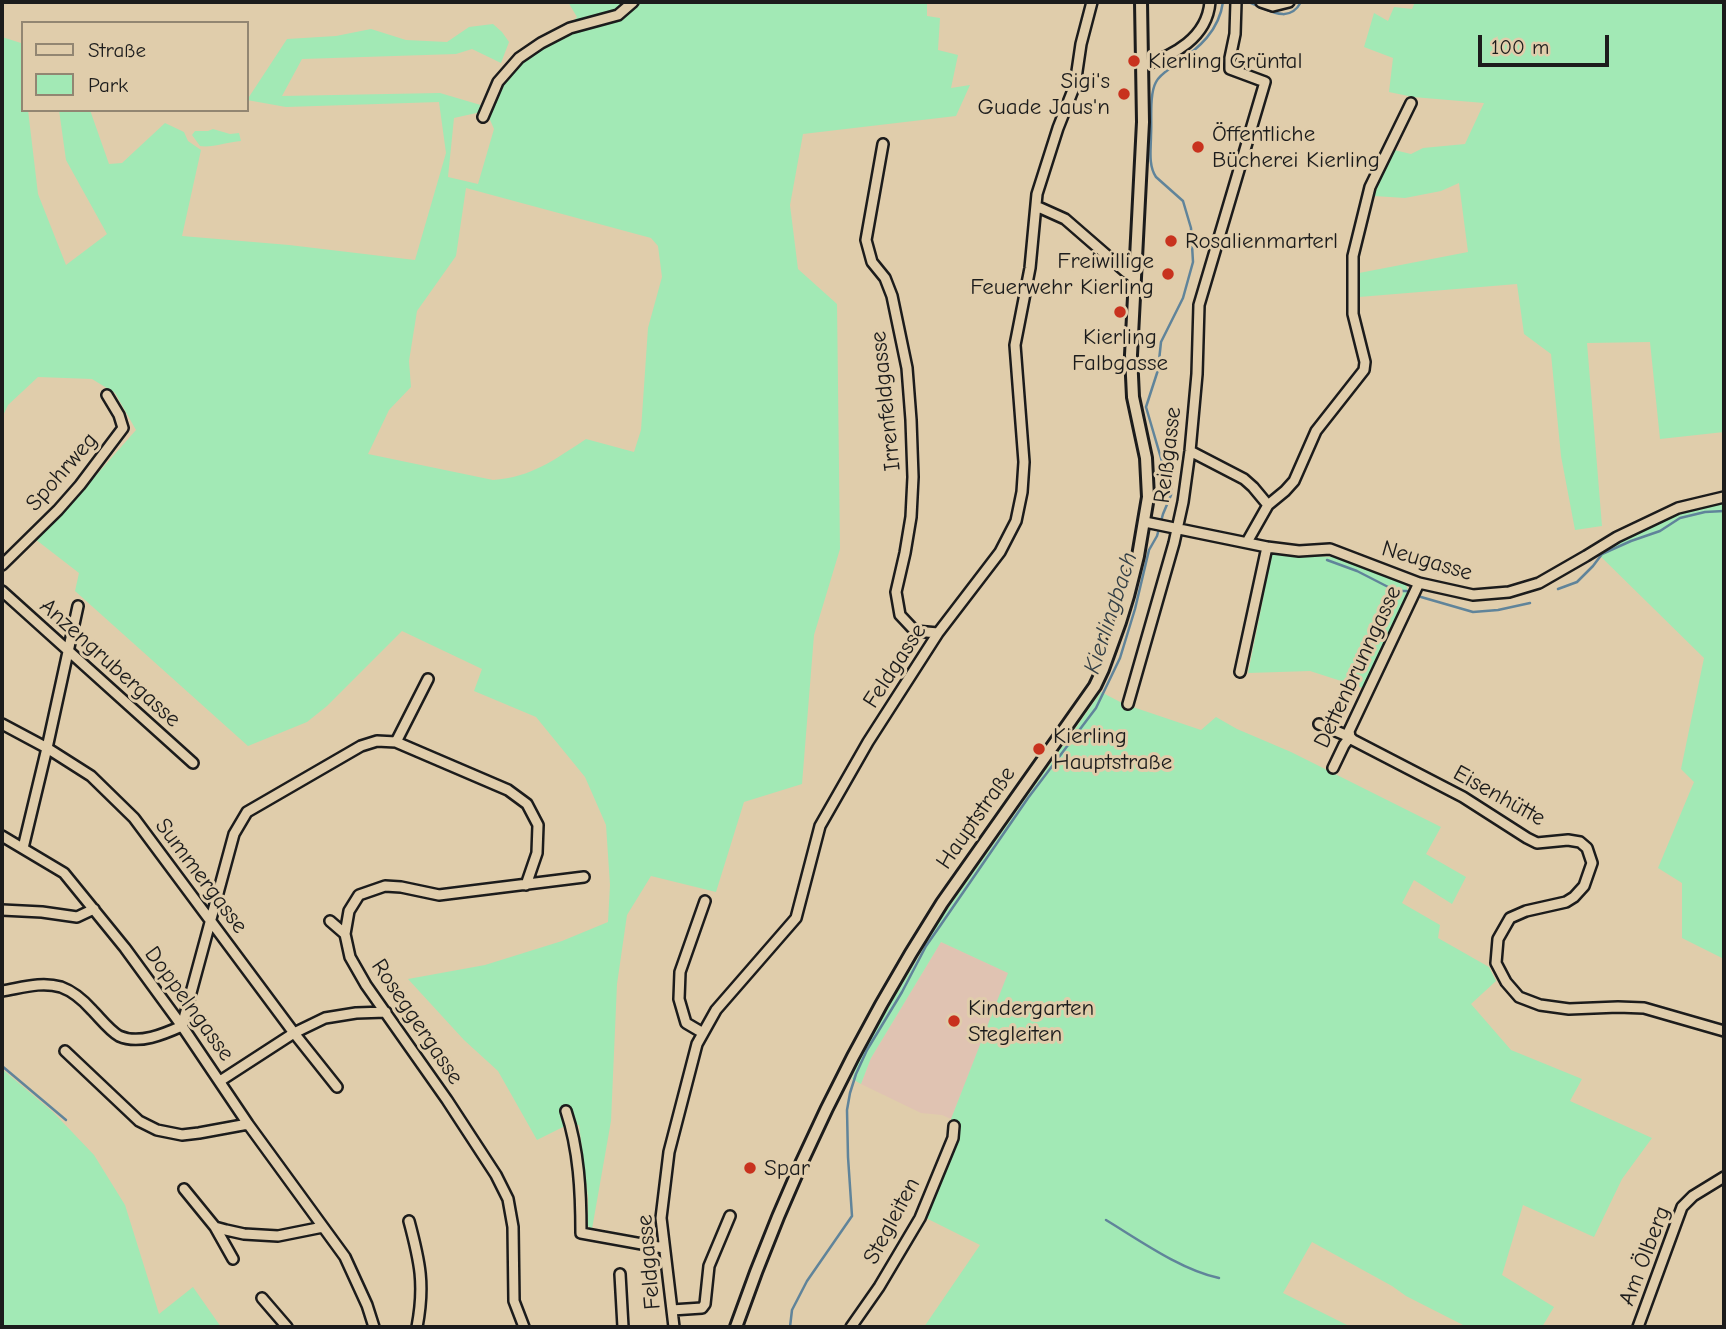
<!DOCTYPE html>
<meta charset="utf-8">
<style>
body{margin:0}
#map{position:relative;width:1726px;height:1329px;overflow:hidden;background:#e0cdab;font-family:"Comic Neue",sans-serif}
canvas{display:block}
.frame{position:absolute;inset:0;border:4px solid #1c1c1c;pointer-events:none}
.legend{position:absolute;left:21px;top:21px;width:228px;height:91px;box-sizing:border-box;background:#e0cdab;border:2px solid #928672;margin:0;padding:9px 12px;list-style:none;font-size:21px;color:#1c1c1c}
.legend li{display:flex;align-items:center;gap:14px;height:35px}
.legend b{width:35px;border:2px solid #928672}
.scale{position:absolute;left:1478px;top:35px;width:131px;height:32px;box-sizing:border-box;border:4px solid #1c1c1c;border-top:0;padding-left:9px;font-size:21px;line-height:24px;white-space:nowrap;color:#1c1c1c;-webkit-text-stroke:5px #e0cdab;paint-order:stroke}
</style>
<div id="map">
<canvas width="1726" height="1329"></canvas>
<div class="frame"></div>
<ul class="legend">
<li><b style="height:9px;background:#e0cdab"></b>Straße</li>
<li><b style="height:19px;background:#a2e9b5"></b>Park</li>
</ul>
<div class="scale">100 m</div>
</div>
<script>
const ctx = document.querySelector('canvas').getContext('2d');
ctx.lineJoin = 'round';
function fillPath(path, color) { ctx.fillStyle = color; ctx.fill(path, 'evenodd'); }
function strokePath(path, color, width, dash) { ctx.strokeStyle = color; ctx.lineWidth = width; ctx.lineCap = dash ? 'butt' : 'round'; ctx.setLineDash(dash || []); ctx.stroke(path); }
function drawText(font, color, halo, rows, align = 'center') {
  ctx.font = font + ' "Comic Neue",sans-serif'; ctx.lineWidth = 6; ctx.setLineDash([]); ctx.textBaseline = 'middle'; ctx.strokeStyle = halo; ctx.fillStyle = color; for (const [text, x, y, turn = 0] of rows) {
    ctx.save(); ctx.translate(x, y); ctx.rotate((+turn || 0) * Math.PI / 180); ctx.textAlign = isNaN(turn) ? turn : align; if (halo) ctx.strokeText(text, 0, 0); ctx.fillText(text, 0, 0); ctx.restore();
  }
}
const built = new Path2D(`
 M 941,942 L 1009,973 L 951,1119 L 942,1115 L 921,1113 L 861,1084 L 871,1058 Z`);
const green = new Path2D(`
 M 568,2 L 927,2 L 927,16 L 940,18 L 938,50 L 958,55 L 951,88 L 970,85 L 956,116 L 803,134 L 790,205 L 798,269 L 837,304 L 840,549 L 814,635 L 802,784 L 744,802 L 716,892 L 651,876 L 627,915 L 617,984 L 611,1121 L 592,1229 L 588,1226 L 588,1197 L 579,1125 L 565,1126 L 537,1140 L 498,1071 L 464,1040 L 408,979 L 485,965 L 562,941 L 608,922 L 610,885 L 606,825 L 585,777 L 536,717 L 474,691 L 482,669 L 402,631 L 327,706 L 307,722 L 248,746 L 75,591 L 79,573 L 35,539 L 69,506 L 136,430 L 115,393 L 92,379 L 38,377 L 8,405 L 2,418 L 2,37 L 21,43 L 23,62 L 23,110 L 28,110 L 38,194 L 66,265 L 107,234 L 66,160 L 59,110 L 90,110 L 109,164 L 122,163 L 165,123 L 184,132 L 188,141 L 201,150 L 182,236 L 289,245 L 415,260 L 446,153 L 439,102 L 286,107 L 247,100 L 287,39 L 336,36 L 371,29 L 406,40 L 447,42 L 469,27 L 493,24 L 502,32 L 509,42 L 501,63 L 472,49 L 456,54 L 302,59 L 282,96 L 440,93 L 484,106 L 481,112 L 454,118 L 448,177 L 478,184 L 494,129 L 487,113 C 498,91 509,70 528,54 C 544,41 564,33 577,17 ZM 466,188 L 651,238 L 658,246 L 662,277 L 648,328 L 641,430 L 634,452 L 586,439 C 554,460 532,477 493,480 L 368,454 L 389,410 L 411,387 L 409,361 L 417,311 L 456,256 Z
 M 1415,2 L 1724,2 L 1724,432 L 1660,439 L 1650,342 L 1587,343 L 1602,526 L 1575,530 L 1561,456 L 1551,354 L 1524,334 L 1517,284 L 1359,297 L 1359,273 L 1468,252 L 1459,183 L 1441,191 L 1405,198 L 1374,196 L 1390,149 L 1411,154 L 1423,148 L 1465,144 L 1484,103 L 1413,97 L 1389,92 L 1393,58 L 1364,47 L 1374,13 L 1388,21 L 1394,7 L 1412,9 Z
 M 213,129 L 230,134 L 239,133 L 241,141 C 228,142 211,148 200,146 L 192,135 L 195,131 L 208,131 Z
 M 1724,495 L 1724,959 L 1682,938 L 1682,883 L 1658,868 L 1694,782 L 1681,769 L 1704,658 L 1592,548 L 1616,532 L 1673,505 Z
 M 1271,551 L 1309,556 L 1336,557 L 1406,585 L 1409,593 L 1366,689 L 1310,671 L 1248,673 L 1263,599 Z
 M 1101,692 L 1124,704 L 1201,730 L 1216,717 L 1237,729 L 1291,752 L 1441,827 L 1426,854 L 1466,877 L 1452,904 L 1414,880 L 1402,903 L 1440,925 L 1438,938 L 1489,967 L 1496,981 L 1471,1004 L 1511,1050 L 1582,1079 L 1570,1101 L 1652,1138 L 1622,1179 L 1594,1237 L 1523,1205 L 1502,1275 L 1554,1307 L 1542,1327 L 1467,1327 L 1406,1296 L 1392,1286 L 1312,1242 L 1283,1293 L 1351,1327 L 924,1327 L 980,1245 L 926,1218 L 957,1136 L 951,1119 L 1008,973 L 941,942 L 871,1058 L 861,1084 L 852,1079 L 861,1054 L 942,917 Z
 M 2,1069 L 53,1112 L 94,1155 L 125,1205 L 159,1314 L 193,1287 L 221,1327 L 2,1327 Z`);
const stream = new Path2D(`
 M 1248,2 C 1267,8 1288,26 1301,2
 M 1327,560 L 1357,571 L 1396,591 L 1407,591
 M 1558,589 L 1577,582 L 1593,566 L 1602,554 L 1631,541 L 1660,531 L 1680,518 L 1705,512 L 1724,511
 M 1421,597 L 1473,612 L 1498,610 L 1530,603
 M 2,1066 L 66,1120
 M 1106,1220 C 1139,1240 1181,1270 1219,1278
 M 790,1327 L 792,1310 L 807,1281 L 852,1216 L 848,1157 L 847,1110 L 850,1093 L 856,1074 L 867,1050 L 902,992 L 926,946 L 940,926 L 1028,798 L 1096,708 L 1120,658 L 1135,609 L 1149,550 L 1157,536 L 1163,514 L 1171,495 L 1171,483 L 1163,465 L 1146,407 L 1158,370 L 1161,342 L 1183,298 L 1193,262 L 1191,228 L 1183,201 L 1156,177 C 1148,165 1151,149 1151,135 C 1152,120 1149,95 1156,82 C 1160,74 1170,69 1176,64 C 1199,48 1219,31 1223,2`);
const minor = new Path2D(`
 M 1261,2 L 1273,6 L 1289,2
 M 1143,66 C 1174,55 1207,38 1210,2
 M 483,117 L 498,82 L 519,58 L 541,43 L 570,28 L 618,15 L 633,2
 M 883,144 L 866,240 L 872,262 L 885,278 L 892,296 L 907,368 L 911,420 L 913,477 L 911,517 L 905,553 L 896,592 L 900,615 L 915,631 L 938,633
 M 1036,206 L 1065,219 L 1126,272 L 1135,277
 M 1190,451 L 1244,479 L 1253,487 L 1268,505
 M 1145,522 L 1267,547 L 1299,551 L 1330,549 L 1419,583 L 1473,595 L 1509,592 L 1539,583 L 1586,556 L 1617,537 L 1678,508 L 1724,497
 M 1247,542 L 1268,505 L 1285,491 L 1294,481 L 1316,431 L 1364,370 L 1365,362 L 1353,314 L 1353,256 L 1370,187 L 1411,103
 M 2,565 L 58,510 L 80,485 L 123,428 L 119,415 L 107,395
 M 2,591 L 193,763
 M 1240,672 L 1267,547
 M 1128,704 L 1174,543 L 1183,502 L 1190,451 L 1197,374 L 1199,305 L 1265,82 L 1230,69 L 1230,58 L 1235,34 L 1236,2
 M 2,724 L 47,748 L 91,776 L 134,818 L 294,1033 L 337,1087
 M 1319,724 L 1350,737 L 1353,740 L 1463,797 L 1527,838 L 1537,843 L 1568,840 L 1580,842 L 1587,848 L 1592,863 L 1584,886 L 1574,897 L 1566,902 L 1526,911 L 1510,918 L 1498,939 L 1496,963 L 1506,982 L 1519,997 L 1540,1005 L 1569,1009 L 1618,1007 L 1644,1008 L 1724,1031
 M 396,742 L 428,679
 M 1333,768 L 1344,745 L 1350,737 L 1349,731 L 1419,583
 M 2,836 L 64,873 L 125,948 L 182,1026 L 248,1124 L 345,1257 L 367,1305 L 374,1327
 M 23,848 L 47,748 L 78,606
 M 2,910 L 42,912 L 77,917 L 94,909
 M 330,921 L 345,934
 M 2,991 C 21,988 41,981 61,987 C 72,991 84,1001 92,1010 C 100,1018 109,1030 119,1036 C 139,1045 164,1034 182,1026 L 234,834 L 247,812 L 361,746 L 377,741 L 396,742 L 508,790 L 527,804 L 538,825 L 537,853 L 526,885
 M 703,1033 L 686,1023 L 679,999 L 680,972 L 705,901
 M 65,1051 L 139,1121 L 157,1130 L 182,1135 L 199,1133 L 248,1124
 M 220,1081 L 294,1033 L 325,1018 L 356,1013 L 386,1012
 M 566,1111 C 579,1150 581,1192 581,1233 L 664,1248
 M 184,1189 L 215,1227 L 226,1230 L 244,1234 L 278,1236 L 323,1227
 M 409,1221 C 420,1262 425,1285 417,1327
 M 215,1227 L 233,1259
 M 620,1274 L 623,1327
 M 262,1298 L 287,1327
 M 672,1310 L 702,1308 L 705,1304 L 709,1266 L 730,1216
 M 524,1327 L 514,1301 L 513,1227 L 508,1199 L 496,1175 L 447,1100 L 366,985 L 350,957 L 345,934 L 349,911 L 359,895 L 385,886 L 401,887 L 439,895 L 584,877
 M 674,1327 L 661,1218 L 669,1152 L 697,1044 L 716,1010 L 796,918 L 820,826 L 868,742 L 938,633 L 1000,552 L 1016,521 L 1022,492 L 1024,462 L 1015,345 L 1030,268 L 1037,194 L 1058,128 L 1075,85 L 1081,44 L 1092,2
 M 851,1327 L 879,1287 L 920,1218 L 953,1138 L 954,1126
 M 1638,1327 L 1682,1207 L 1693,1196 L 1724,1177`);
const major = new Path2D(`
 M 736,1327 C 788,1178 857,1036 942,903 L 1095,686 L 1103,669 L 1120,622 L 1128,596 L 1138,556 L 1148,497 L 1146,458 L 1133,397 L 1131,355 L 1143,122 L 1141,2`);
const markers = [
 [1134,61,7,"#c8321e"],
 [1124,94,7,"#c8321e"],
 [1198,147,7,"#c8321e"],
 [1171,241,7,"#c8321e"],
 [1168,274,7,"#c8321e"],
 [1120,312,7,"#c8321e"],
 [1039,749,7,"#c8321e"],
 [954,1021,7,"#c8321e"],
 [750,1168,7,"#c8321e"]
];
const poiNames = [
 ["Kierling Grüntal",1148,61],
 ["Sigi's",1110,81,"right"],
 ["Guade Jaus'n",1110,107,"right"],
 ["Öffentliche",1212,134],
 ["Bücherei Kierling",1212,160],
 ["Rosalienmarterl",1185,241],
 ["Freiwillige",1154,261,"right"],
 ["Feuerwehr Kierling",1154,287,"right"],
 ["Kierling",1120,337,"center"],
 ["Falbgasse",1120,363,"center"],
 ["Kierling",1053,736],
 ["Hauptstraße",1053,762],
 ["Kindergarten",968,1008],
 ["Stegleiten",968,1034],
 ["Spar",764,1168]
];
const streetNames = [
 ["Irrenfeldgasse",886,401,-96],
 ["Reißgasse",1168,455,-83],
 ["Spohrweg",62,472,-49],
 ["Neugasse",1427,561,16],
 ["Anzengrubergasse",110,663,42],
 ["Feldgasse",895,666,-57],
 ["Dettenbrunngasse",1358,667,-65],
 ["Eisenhütte",1499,796,29],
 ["Hauptstraße",976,818,-55],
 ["Summergasse",201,876,53],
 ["Doppelngasse",189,1004,54],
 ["Roseggergasse",417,1022,56],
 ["Stegleiten",892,1221,-62],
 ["Am Ölberg",1645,1256,-69],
 ["Feldgasse",649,1262,-95]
];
const waterNames = [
 ["Kierlingbach",1111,613,-72]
];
fillPath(built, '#e0c3b2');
fillPath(green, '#a2e9b5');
strokePath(stream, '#60849a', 2.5);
strokePath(minor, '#1c1c1c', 14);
strokePath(major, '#1c1c1c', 16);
strokePath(minor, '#e0cdab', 9);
strokePath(major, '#e0cdab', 10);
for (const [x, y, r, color] of markers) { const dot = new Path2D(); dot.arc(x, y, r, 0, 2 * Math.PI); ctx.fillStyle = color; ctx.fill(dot); strokePath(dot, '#e0cdab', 2.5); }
drawText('23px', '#1c1c1c', '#e0cdab', poiNames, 'left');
drawText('23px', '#1c1c1c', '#e0cdab', streetNames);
drawText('italic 24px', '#333f46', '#e0cdab', waterNames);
</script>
